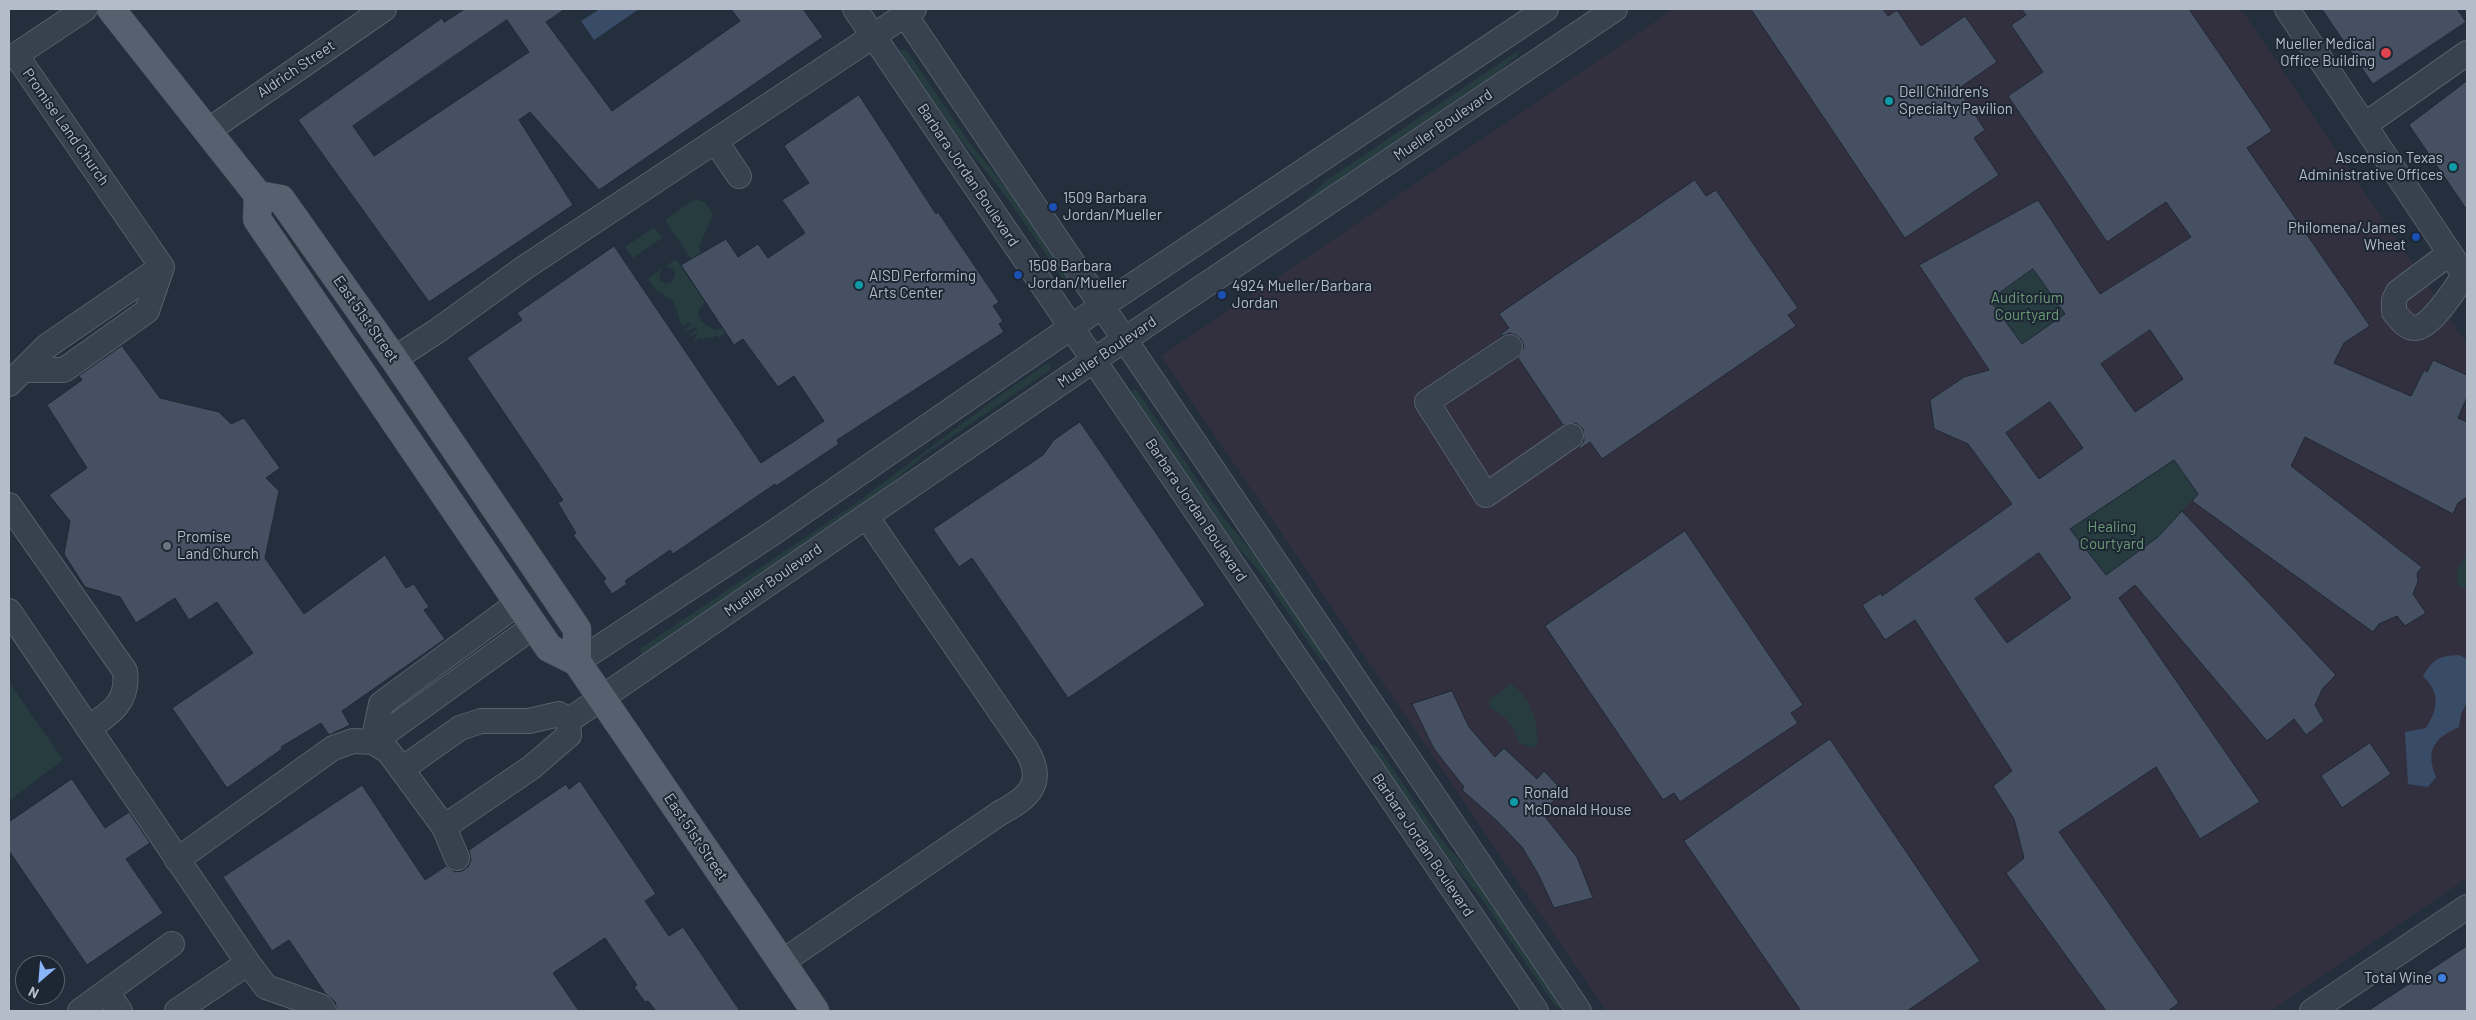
<!DOCTYPE html>
<style>
body{margin:0}
#map{position:relative;width:2476px;height:1020px;overflow:hidden;background:#242f3e;font-family:Barlow,sans-serif}
canvas{display:block}
.frame{position:absolute;inset:0;border:10px solid #b4bcc9;pointer-events:none}
.north{position:absolute;left:15px;top:955px;width:50px;height:50px;box-sizing:border-box;background:#1d2633;border:1px solid #59626f;border-radius:50%;rotate:207deg;font-size:14px;font-weight:700;line-height:20px;text-align:center;color:#b4bcc9}
.north::after{content:'';display:block;margin:auto;width:18px;height:22px;background:#8ab4f8;clip-path:polygon(50% 0,100% 100%,50% 72%,0 100%)}
</style>
<div id="map">
<canvas width="2476" height="1020"></canvas>
<div class="frame"></div>
<div class="north">N</div>
</div>
<script>
const ctx = document.querySelector('canvas').getContext('2d');
ctx.lineJoin = 'round';
function fillPath(path, color) { ctx.fillStyle = color; ctx.fill(path, 'evenodd'); }
function strokePath(path, color, width, dash) { ctx.strokeStyle = color; ctx.lineWidth = width; ctx.lineCap = dash ? 'butt' : 'round'; ctx.setLineDash(dash || []); ctx.stroke(path); }
function drawText(font, color, halo, rows, align = 'center') {
  ctx.font = font + ' Barlow,sans-serif'; ctx.lineWidth = 4; ctx.setLineDash([]); ctx.textBaseline = 'middle'; ctx.strokeStyle = halo; ctx.fillStyle = color; for (const [text, x, y, turn = 0] of rows) {
    ctx.save(); ctx.translate(x, y); ctx.rotate((+turn || 0) * Math.PI / 180); ctx.textAlign = isNaN(turn) ? turn : align; if (halo) ctx.strokeText(text, 0, 0); ctx.fillText(text, 0, 0); ctx.restore();
  }
}
const medical = new Path2D(`
 M 1674,9 L 2241,9 L 2467,344 L 2467,878 L 2271,1011 L 1606,1011 L 1161,356 Z`);
const green = new Path2D(`
 M 901,49 L 907,51 L 969,142 L 1013,195 L 1069,277 L 1064,281 L 1008,199 L 943,118 L 900,53 Z
 M 1516,52 L 1519,52 L 1518,55 L 1484,85 L 1291,214 L 1327,180 Z
 M 695,199 L 706,203 L 713,215 L 699,247 L 713,291 L 665,220 Z
 M 654,227 L 662,238 L 633,258 L 625,247 Z
 M 676,259 L 705,302 L 698,312 L 701,321 L 715,330 L 723,328 L 726,333 L 718,338 L 717,335 L 709,339 L 707,337 L 702,340 L 700,337 L 695,341 L 694,339 L 698,336 L 696,333 L 690,337 L 689,335 L 697,330 L 695,327 L 686,332 L 684,330 L 691,325 L 689,322 L 682,326 L 673,301 L 656,290 L 648,279 L 661,269 L 659,279 L 666,284 L 671,282 L 675,276 L 674,271 L 669,267 L 664,268 Z
 M 2033,269 L 2065,313 L 2022,344 L 1990,300 Z
 M 1048,363 L 1051,367 L 1050,370 L 926,454 L 875,497 L 645,654 L 640,653 L 641,648 L 855,504 L 1003,393 Z
 M 1133,389 L 1138,392 L 1222,516 L 1266,568 L 1327,658 L 1325,661 L 1320,659 L 1260,572 L 1219,526 L 1132,396 L 1130,393 Z
 M 2174,460 L 2198,494 L 2158,537 L 2106,575 L 2070,529 Z
 M 2467,556 L 2467,587 L 2459,587 C 2454,574 2457,565 2467,556 Z
 M 9,682 L 63,760 L 9,801 Z
 M 1511,684 C 1532,698 1537,721 1538,745 L 1532,748 L 1519,743 C 1515,727 1506,715 1490,708 L 1489,700 Z
 M 1372,744 L 1378,747 L 1440,838 L 1486,891 L 1562,1005 L 1560,1008 L 1556,1007 L 1479,895 L 1434,842 L 1371,748 Z`);
const water = new Path2D(`
 M 600,9 L 639,9 L 594,40 L 581,21 Z
 M 2459,655 L 2467,659 L 2467,702 L 2461,714 L 2459,727 C 2434,738 2425,750 2436,777 L 2428,787 L 2408,784 L 2405,732 L 2426,728 C 2438,709 2441,693 2423,676 C 2434,659 2438,656 2459,655 Z`);
const building = new Path2D(`
 M 465,9 L 565,9 L 546,22 L 612,111 L 740,21 L 731,9 L 803,9 L 823,37 L 599,190 L 530,112 L 519,120 L 573,205 L 429,302 L 298,120 L 442,18 L 444,22 ZM 507,20 L 529,52 L 374,156 L 353,126 Z
 M 1751,9 L 1883,9 L 1888,16 L 1897,10 L 1921,46 L 1965,16 L 1997,62 L 1958,89 L 1985,130 L 1974,138 L 1999,175 L 1905,238 Z
 M 2021,9 L 2189,9 L 2272,131 L 2247,148 L 2370,326 L 2344,343 L 2334,363 L 2411,396 L 2424,370 L 2427,372 L 2433,360 L 2467,375 L 2467,397 L 2458,418 L 2467,422 L 2467,497 L 2458,503 L 2453,514 L 2305,437 L 2291,466 L 2422,567 L 2417,573 L 2418,581 L 2413,594 L 2426,613 L 2405,626 L 2397,616 L 2379,624 L 2373,632 L 2192,501 L 2198,494 L 2174,460 L 2070,529 L 2106,575 L 2158,537 L 2182,511 L 2336,675 L 2323,688 L 2315,705 L 2324,721 L 2306,735 L 2294,719 L 2267,741 L 2135,585 L 2119,598 L 2260,802 L 2200,839 L 2156,767 L 2059,832 L 2179,1003 L 2168,1011 L 2106,1011 L 2006,873 L 2024,858 L 2014,819 L 1993,786 L 2012,771 L 1915,620 L 1885,640 L 1862,605 L 1881,593 L 1882,596 L 2012,504 L 1968,444 L 1934,429 L 1930,400 L 1964,377 L 1989,370 L 1919,265 L 2038,200 L 2100,294 L 2191,237 L 2166,202 L 2107,242 L 2008,96 L 2043,72 L 2011,25 L 2026,15 ZM 2033,269 L 2065,314 L 2022,344 L 1990,300 ZM 2150,330 L 2183,379 L 2135,412 L 2101,364 ZM 2050,402 L 2083,448 L 2039,479 L 2006,433 ZM 2039,553 L 2071,598 L 2007,643 L 1975,599 Z
 M 2322,9 L 2457,9 L 2466,22 L 2373,84 Z
 M 2467,81 L 2467,210 L 2409,125 Z
 M 859,95 L 936,214 L 938,212 L 999,302 L 993,306 L 1003,321 L 999,324 L 1004,332 L 837,440 L 839,444 L 776,486 L 775,484 L 673,554 L 670,550 L 625,581 L 627,584 L 612,594 L 603,581 L 606,579 L 573,535 L 576,533 L 558,503 L 563,500 L 467,358 L 522,320 L 517,313 L 614,246 L 761,463 L 796,440 L 824,421 L 794,376 L 778,387 L 743,339 L 734,345 L 681,265 L 726,239 L 738,257 L 758,244 L 768,258 L 805,233 L 782,200 L 809,183 L 784,146 Z
 M 1695,180 L 1706,196 L 1716,190 L 1798,308 L 1788,315 L 1796,326 L 1602,459 L 1590,442 L 1580,449 L 1579,447 L 1584,441 L 1583,429 L 1576,423 L 1563,425 L 1518,358 L 1524,347 L 1521,339 L 1516,335 L 1509,333 L 1502,336 L 1501,334 L 1509,328 L 1499,314 Z
 M 122,346 L 160,398 L 219,412 L 231,424 L 244,418 L 280,468 L 266,478 L 279,491 L 265,558 L 304,614 L 385,555 L 406,588 L 414,584 L 429,607 L 424,610 L 445,639 L 342,711 L 350,725 L 329,735 L 321,723 L 281,747 L 282,749 L 227,788 L 172,708 L 253,653 L 217,602 L 189,620 L 175,598 L 136,623 L 120,597 L 85,587 L 64,554 L 70,521 L 49,495 L 87,468 L 47,405 L 82,380 L 79,376 Z
 M 1080,422 L 1205,605 L 1068,698 L 972,558 L 959,567 L 933,529 L 1043,455 L 1054,440 Z
 M 1685,531 L 1803,705 L 1791,713 L 1798,723 L 1680,802 L 1674,793 L 1663,800 L 1545,626 Z
 M 1452,691 L 1469,727 L 1495,757 L 1504,748 L 1537,779 L 1544,771 L 1563,791 L 1542,813 L 1577,857 L 1593,898 L 1554,908 L 1538,874 L 1522,847 L 1496,820 L 1462,790 L 1464,787 L 1434,749 L 1412,704 Z
 M 1830,739 L 1980,961 L 1907,1011 L 1801,1011 L 1684,841 Z
 M 2370,743 L 2391,774 L 2342,808 L 2321,776 Z
 M 72,779 L 105,828 L 129,812 L 150,843 L 126,859 L 163,913 L 87,965 L 9,851 L 9,822 Z
 M 580,781 L 656,894 L 645,901 L 669,936 L 683,927 L 740,1011 L 656,1011 L 648,1001 L 645,1002 L 634,987 L 637,985 L 605,938 L 553,973 L 579,1011 L 337,1011 L 335,1002 L 325,993 L 289,940 L 272,951 L 223,877 L 362,785 L 425,880 L 446,866 L 455,872 L 462,871 L 468,867 L 471,860 L 469,850 L 566,784 L 569,789 Z
 M 2467,946 L 2467,1011 L 2368,1011 Z`);
const minor = new Path2D(`
 M 85,9 L 16,55 L 162,267
 M 855,9 L 1536,1011
 M 901,9 L 1579,1011
 M 2287,9 L 2467,279
 M 2366,124 L 2467,53
 M 209,130 L 384,9
 M 716,142 L 739,176
 M 2450,253 L 2398,292 L 2394,300 L 2394,312 C 2400,319 2406,328 2415,328 C 2432,327 2455,288 2465,275
 M 1510,347 L 1427,402 L 1486,495 L 1571,436
 M 394,359 L 437,331 L 524,268 L 914,9
 M 23,370 L 64,370 L 147,311 L 162,267
 M 9,384 L 47,346 L 162,267
 M 9,505 L 125,671 C 129,702 111,713 88,728
 M 9,611 L 248,963 L 266,987 L 320,1006 L 324,1011
 M 577,662 L 770,535 L 1102,306 L 1546,9
 M 568,721 L 1072,375 L 1615,9
 M 373,742 L 381,704 L 518,603
 M 373,742 L 534,626
 M 402,769 L 460,728 L 481,721 L 529,721 L 559,714 L 568,721
 M 444,827 L 532,767 L 569,735 L 568,721
 M 177,860 L 333,748 L 353,741 L 373,742 L 388,751 L 444,827 L 457,858
 M 782,962 L 1000,813 C 1028,798 1047,783 1026,749 L 866,516
 M 107,992 L 120,1011
 M 80,1011 L 172,944
 M 177,1011 L 248,963
 M 2312,1011 L 2467,907`);
const major = new Path2D(`
 M 111,9 L 258,195 L 281,199 L 394,359 L 577,629 L 577,662
 M 258,195 L 257,219 L 549,648 L 577,662 L 815,1011`);
const markers = [
 [2386,53,6,"#e0444e"],
 [1889,101,5,"#0f9aa8"],
 [2453,167,5,"#0f9aa8"],
 [1053,207,5,"#1a4fb4"],
 [2416,237,5,"#1a4fb4"],
 [1018,275,5,"#1a4fb4"],
 [859,285,5,"#0f9aa8"],
 [1222,295,5,"#1a4fb4"],
 [167,546,5,"#6b7280"],
 [1514,802,5,"#0f9aa8"],
 [2442,978,5,"#3f7fe0"]
];
const poiNames = [
 ["Mueller Medical",2375,44,"right"],
 ["Office Building",2375,61,"right"],
 ["Dell Children's",1899,92],
 ["Specialty Pavilion",1899,109],
 ["Ascension Texas",2443,158,"right"],
 ["Administrative Offices",2443,175,"right"],
 ["1509 Barbara",1063,198],
 ["Jordan/Mueller",1063,215],
 ["Philomena/James",2406,228,"right"],
 ["Wheat",2406,245,"right"],
 ["1508 Barbara",1028,266],
 ["Jordan/Mueller",1028,283],
 ["AISD Performing",869,276],
 ["Arts Center",869,293],
 ["4924 Mueller/Barbara",1232,286],
 ["Jordan",1232,303],
 ["Promise",177,537],
 ["Land Church",177,554],
 ["Ronald",1524,793],
 ["McDonald House",1524,810],
 ["Total Wine",2432,978,"right"]
];
const streetNames = [
 ["Aldrich Street",296,69,-34],
 ["Mueller Boulevard",1443,125,-34],
 ["Promise Land Church",66,127,55],
 ["Barbara Jordan Boulevard",968,175,56],
 ["East 51st Street",366,319,55],
 ["Mueller Boulevard",1107,352,-34],
 ["Barbara Jordan Boulevard",1196,510,56],
 ["Mueller Boulevard",773,580,-35],
 ["East 51st Street",696,837,56],
 ["Barbara Jordan Boulevard",1423,845,56]
];
const parkNames = [
 ["Auditorium",2027,298],
 ["Courtyard",2027,315],
 ["Healing",2112,527],
 ["Courtyard",2112,544]
];
fillPath(medical, '#32303f');
fillPath(green, '#263c3f');
fillPath(water, '#394c67');
fillPath(building, '#455162');
strokePath(building, '#1f2835', 1);
strokePath(minor, '#565f6c', 26);
strokePath(major, '#414a57', 29);
strokePath(minor, '#38414e', 24);
strokePath(major, '#56606e', 28);
for (const [x, y, r, color] of markers) { const dot = new Path2D(); dot.arc(x, y, r, 0, 2 * Math.PI); ctx.fillStyle = color; ctx.fill(dot); strokePath(dot, '#1d2633', 2); }
drawText('15px', '#b4bcc9', '#1d2633', poiNames, 'left');
drawText('15px', '#b4bcc9', '#1d2633', streetNames);
drawText('15px', '#6b9a76', '#1d2633', parkNames);
</script>
